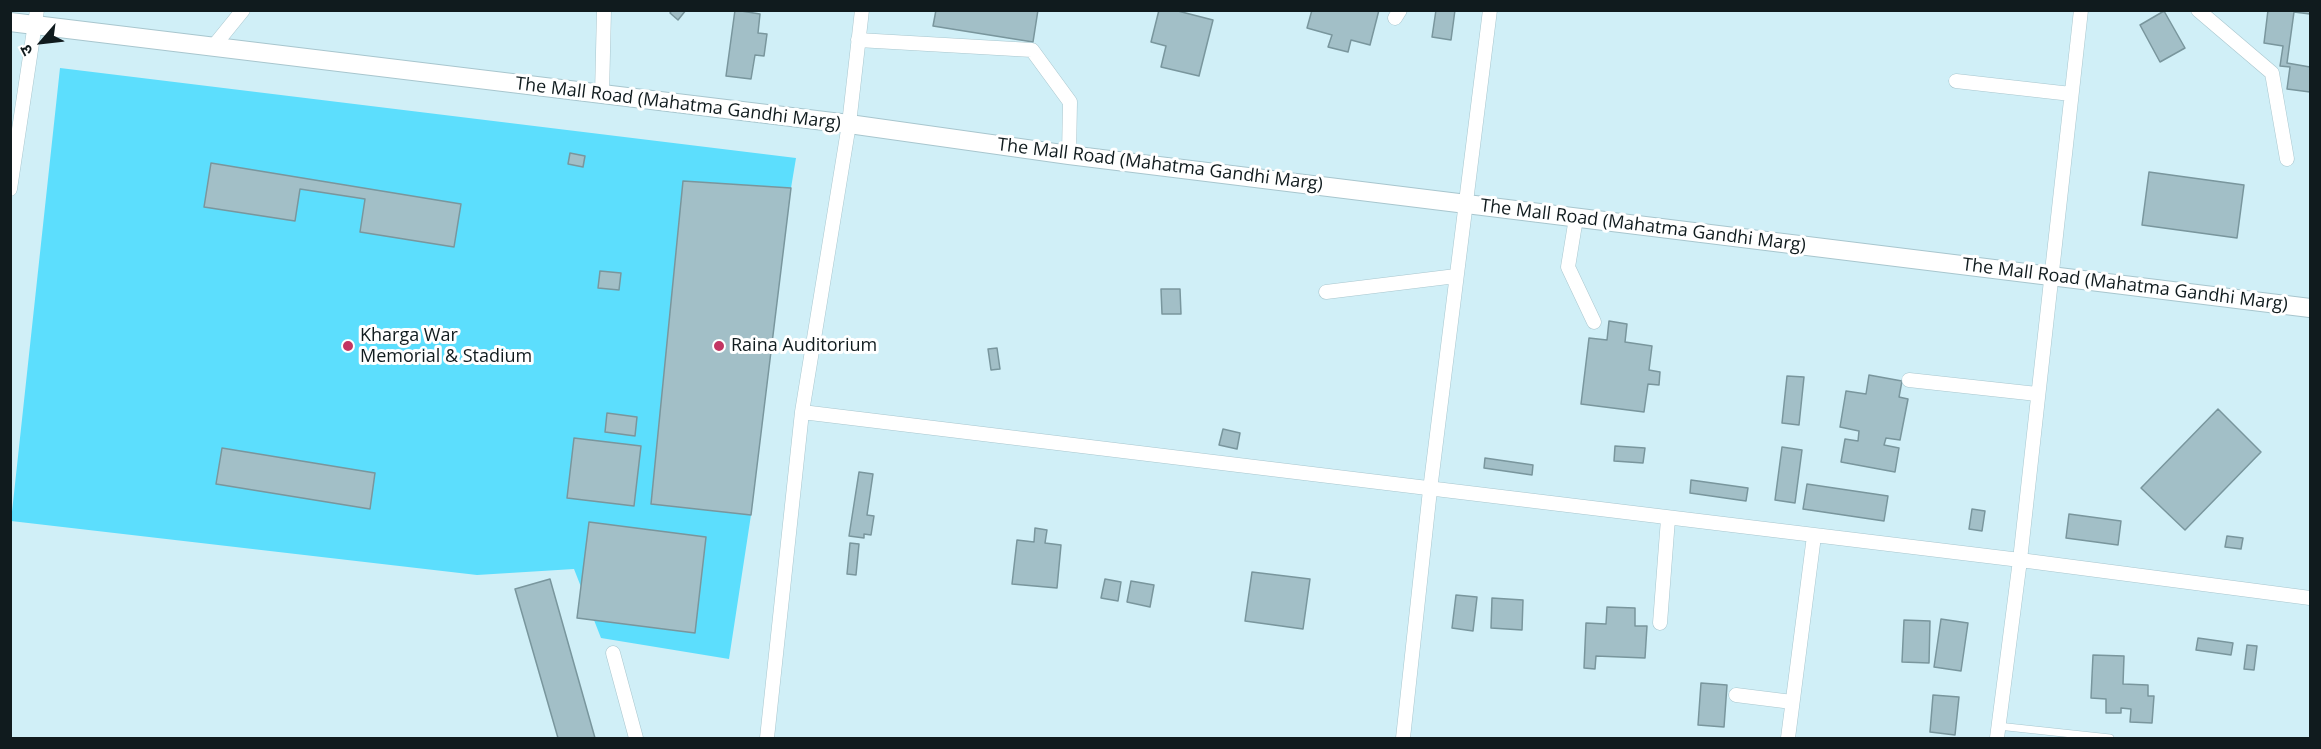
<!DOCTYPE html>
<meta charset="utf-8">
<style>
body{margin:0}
#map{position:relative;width:2321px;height:749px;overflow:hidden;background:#d0eff7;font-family:"Open Sans","Noto Sans Devanagari",sans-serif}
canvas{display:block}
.frame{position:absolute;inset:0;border:12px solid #101b1e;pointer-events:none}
.north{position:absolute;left:12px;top:12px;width:60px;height:60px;-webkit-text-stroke:4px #fff;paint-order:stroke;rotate:242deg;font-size:16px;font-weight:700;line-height:24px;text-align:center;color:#101b1e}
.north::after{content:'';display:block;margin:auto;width:21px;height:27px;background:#101b1e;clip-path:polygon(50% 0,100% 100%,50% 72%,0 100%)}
</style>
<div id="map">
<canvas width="2321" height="749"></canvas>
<div class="frame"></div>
<div class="north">उ</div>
</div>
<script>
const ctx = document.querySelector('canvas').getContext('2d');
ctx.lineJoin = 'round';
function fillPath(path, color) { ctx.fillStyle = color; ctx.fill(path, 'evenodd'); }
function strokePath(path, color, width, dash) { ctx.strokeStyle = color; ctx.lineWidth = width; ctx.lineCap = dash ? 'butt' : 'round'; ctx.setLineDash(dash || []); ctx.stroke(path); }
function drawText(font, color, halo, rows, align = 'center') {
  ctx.font = font + ' "Open Sans",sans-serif'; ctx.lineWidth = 6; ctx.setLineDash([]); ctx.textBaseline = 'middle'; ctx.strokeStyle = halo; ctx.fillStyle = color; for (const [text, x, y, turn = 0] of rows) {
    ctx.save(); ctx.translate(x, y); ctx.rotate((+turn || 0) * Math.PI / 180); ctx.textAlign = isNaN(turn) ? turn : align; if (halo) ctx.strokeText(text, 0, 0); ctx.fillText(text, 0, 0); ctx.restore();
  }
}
const green = new Path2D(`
 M 60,68 L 796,158 L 791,188 L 683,181 L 651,504 L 751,515 L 729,659 L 601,638 L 574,569 L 477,575 L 11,521 Z`);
const building = new Path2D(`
 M 672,10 L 686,10 L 678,20 L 670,13 Z
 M 735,10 L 760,14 L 758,33 L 767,34 L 764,56 L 755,55 L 751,79 L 726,76 Z
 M 936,10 L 1038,10 L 1033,42 L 933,26 Z
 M 1159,10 L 1174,10 L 1213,20 L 1199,76 L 1161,67 L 1166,46 L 1151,42 Z
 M 1312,10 L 1379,10 L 1370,45 L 1351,40 L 1348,52 L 1328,47 L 1332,35 L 1307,28 Z
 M 1436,10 L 1455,10 L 1451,40 L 1432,37 Z
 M 2268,10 L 2310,10 L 2310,14 L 2294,12 L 2287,63 L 2310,67 L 2310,92 L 2287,89 L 2290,67 L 2280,66 L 2283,46 L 2264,43 Z
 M 2164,11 L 2185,48 L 2160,62 L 2140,25 Z
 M 570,153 L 585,156 L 583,167 L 568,164 Z
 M 211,163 L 461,204 L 454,247 L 360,232 L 365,199 L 300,189 L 295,221 L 204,207 Z
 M 2149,172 L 2244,185 L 2237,238 L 2142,225 Z
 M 683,181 L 791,188 L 751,515 L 651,504 Z
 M 600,271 L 621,273 L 619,290 L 598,288 Z
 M 1161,289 L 1180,289 L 1181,314 L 1162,314 Z
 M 1609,321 L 1627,324 L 1625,342 L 1652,346 L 1649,370 L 1660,372 L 1659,385 L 1648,384 L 1644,412 L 1581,404 L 1589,338 L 1607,340 Z
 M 997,348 L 1000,369 L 991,370 L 988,349 Z
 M 1869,375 L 1902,381 L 1899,397 L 1908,399 L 1900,440 L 1886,438 L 1884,445 L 1899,448 L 1895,472 L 1841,462 L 1845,439 L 1858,441 L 1859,431 L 1840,427 L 1846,391 L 1866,394 Z
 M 1787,376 L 1804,377 L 1799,425 L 1782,423 Z
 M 2218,409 L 2261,452 L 2185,530 L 2141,488 Z
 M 607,413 L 637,417 L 635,436 L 605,432 Z
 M 1223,429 L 1240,433 L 1237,449 L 1219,445 Z
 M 574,438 L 641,446 L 634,506 L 567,498 Z
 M 1615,446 L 1645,448 L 1643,463 L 1614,461 Z
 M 1782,447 L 1802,450 L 1795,503 L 1775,500 Z
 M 222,448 L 375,473 L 370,509 L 216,484 Z
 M 1485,458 L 1533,465 L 1532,475 L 1484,468 Z
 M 859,472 L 873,474 L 867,515 L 874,516 L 871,535 L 864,534 L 864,538 L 849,536 Z
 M 1691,480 L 1748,488 L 1746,501 L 1690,493 Z
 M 1807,484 L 1888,496 L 1884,521 L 1803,509 Z
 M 1972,509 L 1985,511 L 1982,531 L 1969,529 Z
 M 2069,514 L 2121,521 L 2118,545 L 2066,538 Z
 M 589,522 L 706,537 L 695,633 L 577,618 Z
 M 1035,528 L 1047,530 L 1045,543 L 1061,545 L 1057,588 L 1012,584 L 1017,540 L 1034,542 Z
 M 2227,536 L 2243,538 L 2241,549 L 2225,547 Z
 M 850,543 L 859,544 L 856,575 L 847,574 Z
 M 1252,572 L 1310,579 L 1303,629 L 1245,621 Z
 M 550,579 L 595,738 L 558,738 L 515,589 Z
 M 1105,579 L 1121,582 L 1118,601 L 1101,598 Z
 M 1131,581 L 1154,585 L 1150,607 L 1127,602 Z
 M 1456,595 L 1477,597 L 1473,631 L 1452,628 Z
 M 1492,598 L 1523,600 L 1522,630 L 1491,628 Z
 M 1607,607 L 1635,608 L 1635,626 L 1647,626 L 1645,658 L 1596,656 L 1595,669 L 1584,668 L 1586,623 L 1606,624 Z
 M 1941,619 L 1968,623 L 1961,671 L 1934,667 Z
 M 1904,620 L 1930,621 L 1929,663 L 1902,662 Z
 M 2198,638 L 2233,643 L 2231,655 L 2196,650 Z
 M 2247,645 L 2257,646 L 2254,670 L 2244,669 Z
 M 2093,655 L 2124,656 L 2123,684 L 2148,685 L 2148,696 L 2154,696 L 2152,723 L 2130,722 L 2131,709 L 2121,708 L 2121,713 L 2106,713 L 2106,699 L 2091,698 Z
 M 1701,683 L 1727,685 L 1724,727 L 1698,725 Z
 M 1933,695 L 1959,697 L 1955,735 L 1930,732 Z`);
const service = new Path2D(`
 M 1998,726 L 2110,738`);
const minor = new Path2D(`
 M 2198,10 L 2272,73 L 2287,159
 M 1395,18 L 1400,10
 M 858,40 L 1032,50 L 1070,102 L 1069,155
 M 213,47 L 243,10
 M 1956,81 L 2071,94
 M 602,94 L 604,10
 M 10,189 L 37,10
 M 1576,218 L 1568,267 L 1594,322
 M 1326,292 L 1456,276
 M 1909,380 L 2037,394
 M 802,412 L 2020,560 L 2310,598
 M 1660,623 L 1668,519
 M 613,653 L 636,738
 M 1736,695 L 1792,702
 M 767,738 L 802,412 L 849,124 L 862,10
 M 1403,738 L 1430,490 L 1490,10
 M 1788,738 L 1814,536
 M 1997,738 L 2020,560 L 2081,10`);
const tertiary = new Path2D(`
 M 10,22 L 849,124 L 1069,155 L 2310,308`);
const markers = [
 [348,346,6,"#c33562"],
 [719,346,6,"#c33562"]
];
const streetNames = [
 ["The Mall Road (Mahatma Gandhi Marg)",678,104,7],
 ["The Mall Road (Mahatma Gandhi Marg)",1160,165,7],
 ["The Mall Road (Mahatma Gandhi Marg)",1643,226,7],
 ["The Mall Road (Mahatma Gandhi Marg)",2125,285,7]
];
const poiNames = [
 ["Kharga War",360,336],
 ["Memorial & Stadium",360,357],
 ["Raina Auditorium",731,346]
];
fillPath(green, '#5cdefd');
fillPath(building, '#a2bfc7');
strokePath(building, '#79969d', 1.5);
strokePath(service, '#a8c6ce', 8);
strokePath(minor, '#a8c6ce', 15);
strokePath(tertiary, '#a8c6ce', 20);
strokePath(service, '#fff', 7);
strokePath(minor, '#fff', 14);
strokePath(tertiary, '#fff', 18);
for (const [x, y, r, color] of markers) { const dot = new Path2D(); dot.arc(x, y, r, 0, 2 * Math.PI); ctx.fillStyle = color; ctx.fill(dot); strokePath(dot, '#fff', 2); }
drawText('18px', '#101b1e', '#fff', streetNames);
drawText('18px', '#101b1e', '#fff', poiNames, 'left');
</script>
